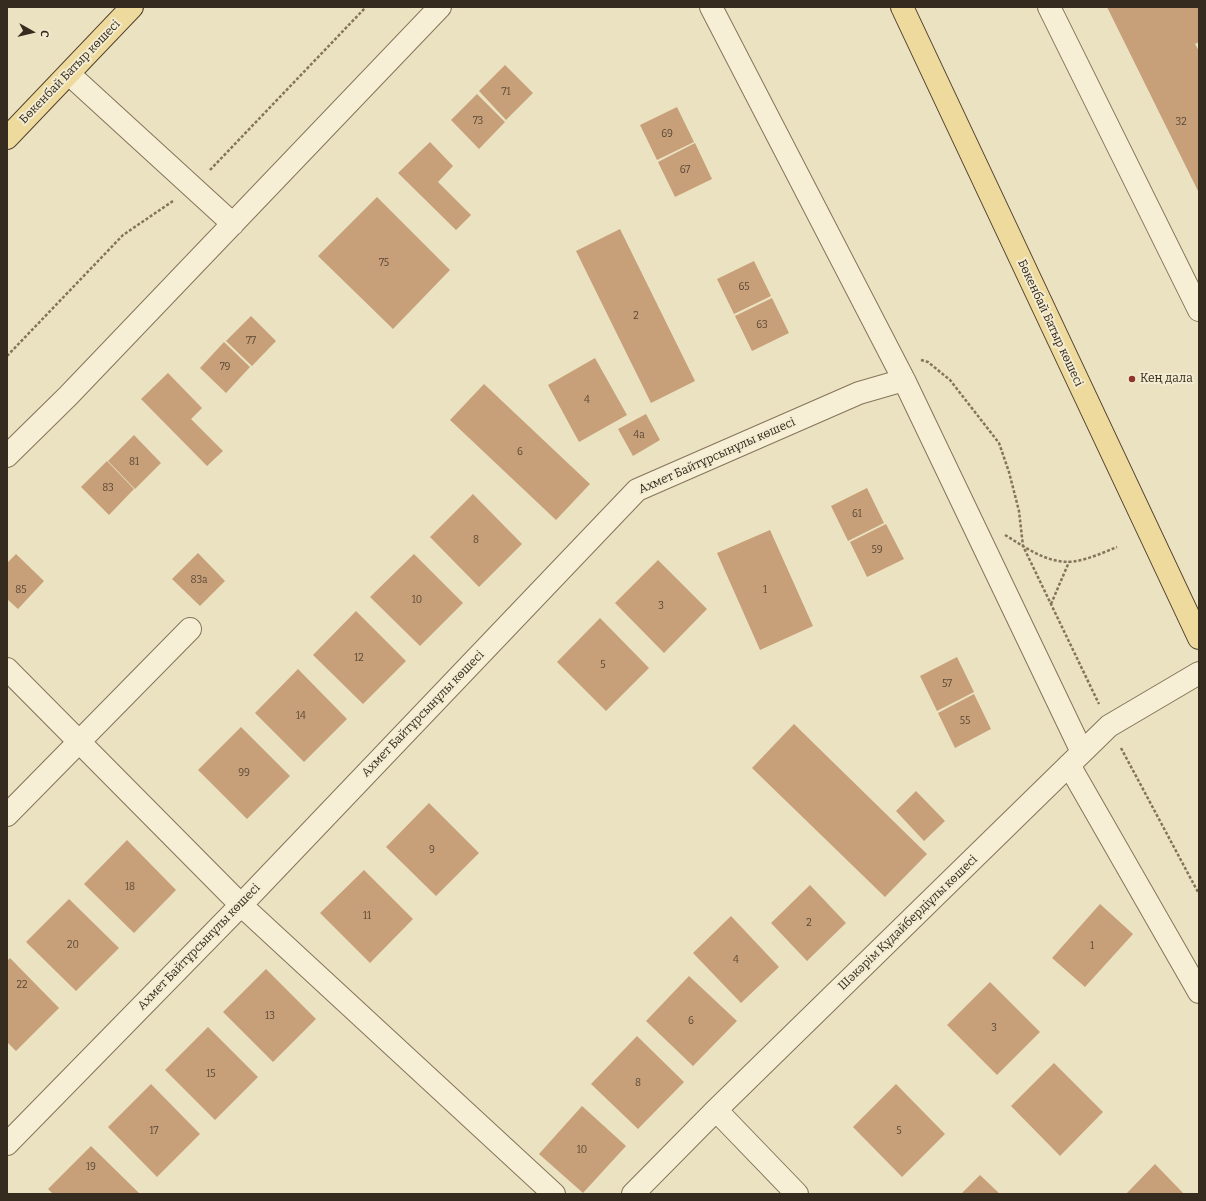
<!DOCTYPE html>
<meta charset="utf-8">
<style>
body{margin:0}
#map{position:relative;width:1206px;height:1201px;overflow:hidden;background:#ebe2c2;font-family:Bitter,serif}
canvas{display:block}
.frame{position:absolute;inset:0;border:8px solid #352b1e;pointer-events:none}
.north{position:absolute;left:12px;top:12px;width:40px;height:40px;-webkit-text-stroke:3px #f3ecd1;paint-order:stroke;rotate:98deg;font-size:11px;font-weight:700;line-height:16px;text-align:center;color:#352b1e}
.north::after{content:'';display:block;margin:auto;width:14px;height:18px;background:#352b1e;clip-path:polygon(50% 0,100% 100%,50% 72%,0 100%)}
</style>
<div id="map">
<canvas width="1206" height="1201"></canvas>
<div class="frame"></div>
<div class="north">С</div>
</div>
<script>
const ctx = document.querySelector('canvas').getContext('2d');
ctx.lineJoin = 'round';
function fillPath(path, color) { ctx.fillStyle = color; ctx.fill(path, 'evenodd'); }
function strokePath(path, color, width, dash) { ctx.strokeStyle = color; ctx.lineWidth = width; ctx.lineCap = dash ? 'butt' : 'round'; ctx.setLineDash(dash || []); ctx.stroke(path); }
function drawText(font, color, halo, rows, align = 'center') {
  ctx.font = font + ' Bitter,serif'; ctx.lineWidth = 4; ctx.setLineDash([]); ctx.textBaseline = 'middle'; ctx.strokeStyle = halo; ctx.fillStyle = color; for (const [text, x, y, turn = 0] of rows) {
    ctx.save(); ctx.translate(x, y); ctx.rotate((+turn || 0) * Math.PI / 180); ctx.textAlign = isNaN(turn) ? turn : align; if (halo) ctx.strokeText(text, 0, 0); ctx.fillText(text, 0, 0); ctx.restore();
  }
}
const building = new Path2D(`
 M 1107,7 L 1199,7 L 1199,42 L 1195,44 L 1199,51 L 1199,193 Z
 M 505,65 L 533,93 L 506,120 L 479,91 Z
 M 477,94 L 505,122 L 479,149 L 451,120 Z
 M 677,107 L 694,142 L 657,160 L 640,125 Z
 M 430,142 L 453,166 L 438,182 L 471,215 L 456,230 L 398,173 Z
 M 695,143 L 712,179 L 675,197 L 658,162 Z
 M 377,197 L 450,270 L 393,329 L 318,256 Z
 M 620,229 L 695,381 L 651,403 L 576,251 Z
 M 754,261 L 771,296 L 734,314 L 717,279 Z
 M 772,298 L 789,333 L 752,351 L 735,316 Z
 M 251,316 L 276,341 L 252,366 L 226,341 Z
 M 224,342 L 250,367 L 226,393 L 200,368 Z
 M 595,358 L 627,415 L 579,442 L 548,385 Z
 M 168,373 L 202,408 L 191,419 L 223,451 L 207,466 L 141,399 Z
 M 484,384 L 590,484 L 556,520 L 450,420 Z
 M 646,414 L 660,440 L 633,456 L 618,429 Z
 M 134,435 L 161,463 L 135,489 L 108,461 Z
 M 107,461 L 134,489 L 109,515 L 81,487 Z
 M 867,488 L 884,523 L 848,541 L 831,506 Z
 M 473,494 L 522,544 L 479,587 L 430,537 Z
 M 886,524 L 904,559 L 867,577 L 850,542 Z
 M 770,530 L 813,626 L 760,650 L 717,553 Z
 M 198,553 L 225,581 L 200,606 L 172,579 Z
 M 16,554 L 44,581 L 18,609 L 7,599 L 7,563 Z
 M 414,554 L 463,603 L 420,646 L 370,597 Z
 M 658,560 L 707,609 L 664,653 L 615,603 Z
 M 356,611 L 406,661 L 363,704 L 313,655 Z
 M 600,618 L 649,668 L 606,711 L 557,662 Z
 M 957,657 L 974,692 L 937,711 L 920,676 Z
 M 298,669 L 347,719 L 304,762 L 255,713 Z
 M 974,694 L 991,729 L 955,748 L 938,713 Z
 M 794,724 L 927,854 L 885,897 L 752,768 Z
 M 241,727 L 290,776 L 247,819 L 198,770 Z
 M 916,791 L 945,821 L 924,841 L 896,811 Z
 M 429,803 L 479,853 L 436,896 L 386,847 Z
 M 127,840 L 176,890 L 134,933 L 84,884 Z
 M 364,870 L 413,919 L 370,963 L 320,913 Z
 M 810,885 L 846,923 L 807,961 L 771,923 Z
 M 69,899 L 119,948 L 76,991 L 26,942 Z
 M 1100,904 L 1133,934 L 1085,987 L 1052,958 Z
 M 731,916 L 779,967 L 741,1003 L 693,953 Z
 M 10,958 L 59,1008 L 16,1051 L 7,1042 L 7,961 Z
 M 266,969 L 316,1019 L 273,1062 L 223,1012 Z
 M 689,976 L 737,1021 L 693,1066 L 646,1021 Z
 M 990,982 L 1040,1032 L 997,1075 L 947,1025 Z
 M 208,1027 L 258,1077 L 215,1120 L 165,1070 Z
 M 637,1036 L 684,1082 L 638,1129 L 591,1084 Z
 M 1054,1063 L 1103,1112 L 1060,1156 L 1011,1106 Z
 M 151,1084 L 200,1134 L 157,1177 L 108,1127 Z
 M 896,1084 L 945,1134 L 902,1177 L 853,1127 Z
 M 582,1106 L 626,1146 L 583,1193 L 539,1154 Z
 M 91,1146 L 140,1194 L 53,1194 L 48,1189 Z
 M 1155,1164 L 1184,1194 L 1126,1194 Z
 M 980,1175 L 1000,1194 L 961,1194 Z`);
const path = new Path2D(`
 M 210,170 L 366,7
 M 7,356 L 123,235 L 173,201
 M 921,360 L 928,362 L 950,380 L 999,443 L 1009,472 L 1019,511 L 1023,546 L 1099,704
 M 1005,535 C 1030,550 1054,569 1085,559 C 1096,556 1107,551 1117,547
 M 1051,604 L 1069,562
 M 1121,748 L 1199,894`);
const minor = new Path2D(`
 M 711,7 L 904,380 L 1082,752
 M 1049,7 L 1199,310
 M 69,74 L 233,224
 M 7,456 L 68,396 L 440,7
 M 7,669 L 241,905 L 554,1194
 M 1069,765 L 1199,992
 M 7,815 L 190,629
 M 716,1110 L 797,1194
 M 7,1144 L 241,905 L 637,490 L 859,393 L 904,380
 M 633,1194 L 716,1110 L 1109,726 L 1199,673`);
const major = new Path2D(`
 M 902,7 L 1199,638
 M 7,138 L 132,7`);
const markers = [
 [1132,379,4,"#90352e"]
];
const numberNames = [
 ["71",506,92],
 ["73",478,121],
 ["32",1181,122],
 ["69",667,134],
 ["67",685,170],
 ["75",384,263],
 ["65",744,287],
 ["2",636,316],
 ["63",762,325],
 ["77",251,341],
 ["79",225,367],
 ["4",587,400],
 ["4а",639,435],
 ["6",520,452],
 ["81",134,462],
 ["83",108,488],
 ["61",857,514],
 ["8",476,540],
 ["59",877,550],
 ["83а",199,580],
 ["85",21,590],
 ["1",765,590],
 ["10",417,600],
 ["3",661,606],
 ["12",359,658],
 ["5",603,665],
 ["57",947,684],
 ["14",301,716],
 ["55",965,721],
 ["99",244,773],
 ["9",432,850],
 ["18",130,887],
 ["11",367,916],
 ["2",809,923],
 ["20",73,945],
 ["1",1092,946],
 ["4",736,960],
 ["22",22,985],
 ["13",270,1016],
 ["6",691,1021],
 ["3",994,1028],
 ["15",211,1074],
 ["8",638,1083],
 ["17",154,1131],
 ["5",899,1131],
 ["10",582,1150],
 ["19",91,1167]
];
const streetNames = [
 ["Бөкенбай Батыр көшесі",70,72,-46],
 ["Бөкенбай Батыр көшесі",1050,323,65],
 ["Ахмет Байтұрсынұлы көшесі",717,456,-24],
 ["Ахмет Байтұрсынұлы көшесі",423,714,-46],
 ["Шәкәрім Құдайбердіұлы көшесі",908,923,-44],
 ["Ахмет Байтұрсынұлы көшесі",199,947,-46]
];
const poiNames = [
 ["Кең дала",1140,379]
];
fillPath(building, '#c7a07a');
strokePath(minor, '#84745a', 24);
strokePath(major, '#52422f', 24);
strokePath(path, '#84745a', 2.5, [3, 2]);
strokePath(minor, '#f7efd5', 22);
strokePath(major, '#edda9c', 22);
for (const [x, y, r, color] of markers) { const dot = new Path2D(); dot.arc(x, y, r, 0, 2 * Math.PI); ctx.fillStyle = color; ctx.fill(dot); strokePath(dot, '#f3ecd1', 1.5); }
drawText('10px', '#5a4835', null, numberNames);
drawText('12px', '#352b1e', '#f3ecd1', streetNames);
drawText('12px', '#352b1e', '#f3ecd1', poiNames, 'left');
</script>
